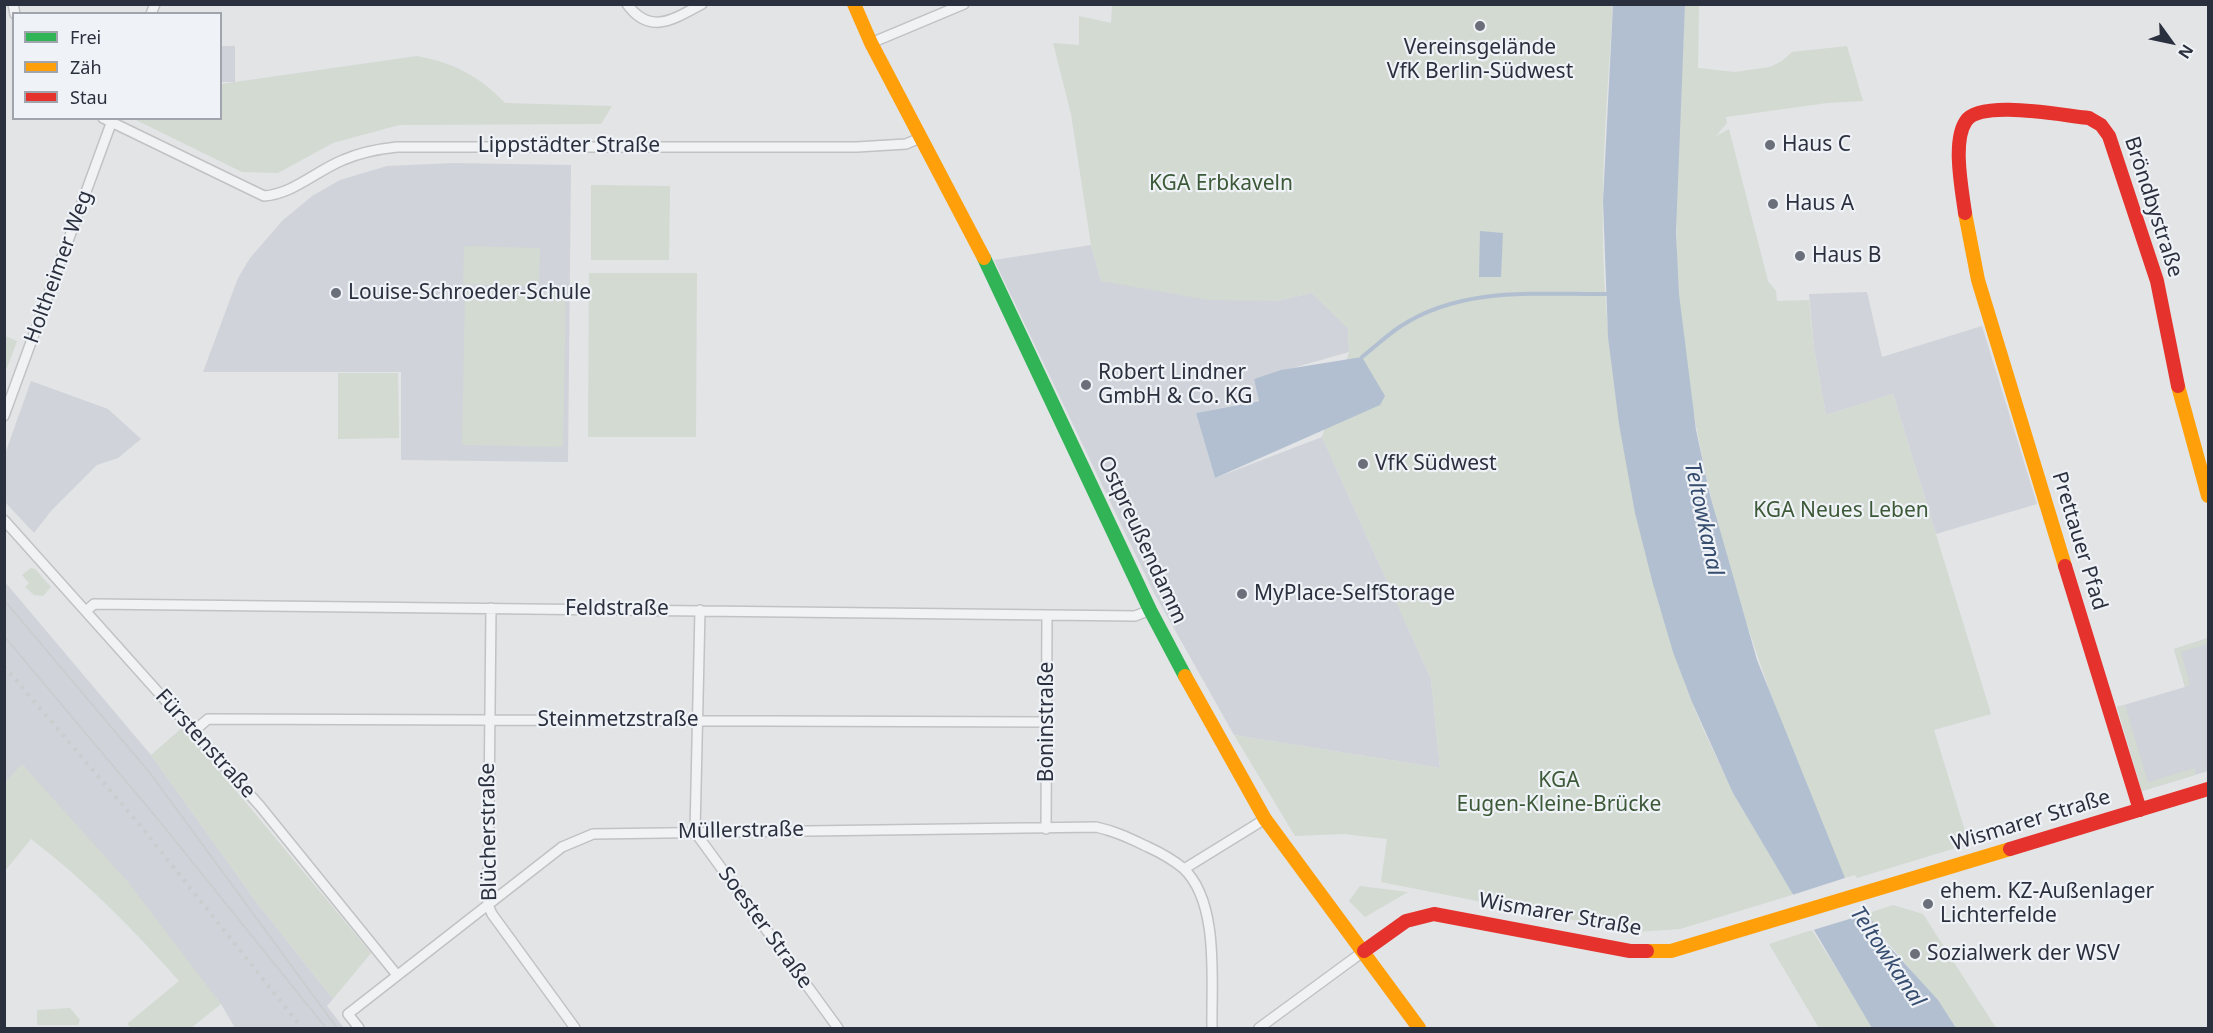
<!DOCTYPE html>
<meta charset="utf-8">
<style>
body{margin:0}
#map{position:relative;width:2213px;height:1033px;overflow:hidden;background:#e2e4e6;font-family:"Noto Sans",sans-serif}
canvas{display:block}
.frame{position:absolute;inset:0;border:6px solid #2a303e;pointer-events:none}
.legend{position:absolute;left:12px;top:12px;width:210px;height:108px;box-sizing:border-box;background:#eff2f6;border:2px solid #a0a4ac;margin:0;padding:8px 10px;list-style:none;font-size:18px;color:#2a303e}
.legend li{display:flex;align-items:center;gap:12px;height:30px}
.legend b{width:30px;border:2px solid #a0a4ac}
.north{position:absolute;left:2141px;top:12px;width:60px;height:60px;-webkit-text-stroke:4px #eff2f6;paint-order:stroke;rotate:123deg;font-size:16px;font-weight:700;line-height:24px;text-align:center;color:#2a303e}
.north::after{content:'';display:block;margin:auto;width:21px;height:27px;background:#2a303e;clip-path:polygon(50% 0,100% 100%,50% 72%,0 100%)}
</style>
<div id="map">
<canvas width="2213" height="1033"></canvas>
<div class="frame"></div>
<ul class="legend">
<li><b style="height:8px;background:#30b455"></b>Frei</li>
<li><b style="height:8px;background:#ff9f0a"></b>Zäh</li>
<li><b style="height:8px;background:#e5322d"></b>Stau</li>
</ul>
<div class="north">N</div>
</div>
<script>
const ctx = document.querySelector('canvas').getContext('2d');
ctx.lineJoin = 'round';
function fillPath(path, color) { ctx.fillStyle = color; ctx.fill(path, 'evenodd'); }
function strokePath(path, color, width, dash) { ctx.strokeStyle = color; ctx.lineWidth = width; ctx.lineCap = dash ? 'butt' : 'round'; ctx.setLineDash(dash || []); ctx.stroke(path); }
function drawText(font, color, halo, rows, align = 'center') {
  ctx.font = font + ' "Noto Sans",sans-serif'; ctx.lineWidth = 4.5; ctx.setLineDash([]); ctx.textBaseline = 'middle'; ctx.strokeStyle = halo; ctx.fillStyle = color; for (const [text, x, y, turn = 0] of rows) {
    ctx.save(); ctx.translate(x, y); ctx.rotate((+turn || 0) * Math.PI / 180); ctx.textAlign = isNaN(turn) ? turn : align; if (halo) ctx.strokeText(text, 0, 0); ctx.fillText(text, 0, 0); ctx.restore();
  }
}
const built = new Path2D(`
 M 221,46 L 235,46 L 235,82 L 221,82 Z
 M 454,163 L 571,165 L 568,462 L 401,460 L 401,372 L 203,372 L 238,278 L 250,258 L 282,221 L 312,196 L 340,180 L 387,166 Z
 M 1091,245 L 1101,281 L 1276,301 L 1312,293 L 1348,328 L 1349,352 L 1254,379 L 1259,400 L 1196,413 L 1215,478 L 1322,437 L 1431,679 L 1440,768 L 1234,735 L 1154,593 L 994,260 Z
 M 1867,292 L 1882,357 L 1982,326 L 2037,504 L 1936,534 L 1893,394 L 1826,415 L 1814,348 L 1809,294 Z
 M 31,381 L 108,409 L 141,439 L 118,458 L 97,465 L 51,511 L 34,533 L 4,501 L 5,454 Z
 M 5,582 L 151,755 L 254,899 L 333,999 L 327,1006 L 344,1028 L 235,1028 L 221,1004 L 23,765 L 5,782 Z
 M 2208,638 L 2208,771 L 2142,791 L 2117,707 L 2185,687 L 2174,649 Z`);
const green = new Path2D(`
 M 1112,5 L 1613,5 C 1608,85 1601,165 1603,246 C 1606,361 1625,473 1655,584 C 1670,641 1687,697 1713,750 C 1736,800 1764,846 1793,892 L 1792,895 L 1680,929 L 1634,932 L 1381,882 L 1387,839 L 1344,834 L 1295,836 L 1234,735 L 1440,768 L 1431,679 L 1322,437 L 1349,352 L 1348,328 L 1312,293 L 1276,301 L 1208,300 L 1101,281 L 1091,245 L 1071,114 L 1053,43 L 1079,45 L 1079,16 L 1111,23 Z
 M 1685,5 L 1699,5 L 1698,68 L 1735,72 L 1770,67 L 1782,61 L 1792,52 L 1847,46 L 1863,101 L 1827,103 L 1726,117 L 1727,123 L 1716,136 L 1729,129 L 1768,281 L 1776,291 L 1777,301 L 1809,300 L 1814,348 L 1826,415 L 1893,394 L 1991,714 L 1934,730 L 1969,844 L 1857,878 L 1855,875 L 1845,878 C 1764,692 1694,498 1679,295 C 1672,199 1681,101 1685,5 Z
 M 417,56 C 454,63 479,76 505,103 L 612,106 L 601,124 L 399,125 L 333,143 L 278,173 L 242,172 L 134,119 L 220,118 L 221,84 Z
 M 591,185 L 670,186 L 669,260 L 591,260 Z
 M 464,246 L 540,248 L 539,286 L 463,284 Z
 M 589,273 L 697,273 L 696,437 L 588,437 Z
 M 465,292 L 566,293 L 563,447 L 462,445 Z
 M 5,336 L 17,341 L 7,368 L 5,368 Z
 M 338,373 L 398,373 L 399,438 L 338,439 Z
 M 31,568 L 35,569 L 51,587 L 43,596 L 34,595 L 25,587 L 29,583 L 22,575 Z
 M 2208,638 L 2208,644 L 2181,652 L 2190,685 L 2185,687 L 2174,649 Z
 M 2125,705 L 2148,782 L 2195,768 L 2195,775 L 2142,791 L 2117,707 Z
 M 183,727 L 371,953 L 333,999 L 254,899 L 151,755 Z
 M 22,764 L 128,882 L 221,1004 L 191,1028 L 131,1028 L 127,1024 L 179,981 C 133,929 86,881 31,839 L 5,871 L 5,782 Z
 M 1360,886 L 1408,892 L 1365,917 L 1349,901 Z
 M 1893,905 L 1923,914 L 1996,1028 L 1956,1028 C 1930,987 1894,954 1866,914 Z
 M 1812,930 L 1874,1028 L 1819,1028 L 1769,944 Z
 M 70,1008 L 80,1020 L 78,1025 L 37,1025 L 37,1010 Z`);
const water = new Path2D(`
 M 1613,5 L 1685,5 L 1676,232 L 1679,294 L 1696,430 L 1710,495 L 1757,660 L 1845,878 L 1887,944 L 1938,1000 L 1956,1028 L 1872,1028 L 1733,793 L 1692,702 L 1673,652 L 1653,584 L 1635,513 L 1619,424 L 1608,337 L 1603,201 Z
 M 1480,231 L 1503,233 L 1501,277 L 1479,277 Z
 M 1362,357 L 1385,396 L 1380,405 L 1215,478 L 1196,413 L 1259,401 L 1254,379 L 1281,370 Z`);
const pier = new Path2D(`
 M 1848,877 L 1869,913 L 1810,931 L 1789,896 Z`);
const stream = new Path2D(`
 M 1362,357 C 1375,347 1387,335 1401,326 C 1464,285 1540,295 1611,294`);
const street = new Path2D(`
 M 13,4 L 15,14
 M 627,4 C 650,36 674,19 702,4
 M 151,14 L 155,4
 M 871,43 L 964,4
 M 103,118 L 264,196 C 293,194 316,171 343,160 C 361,152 378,149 397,147 L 857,147 L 906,144 L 920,138
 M 4,416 L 113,118
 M 4,520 L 260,806 L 397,975
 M 491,608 L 488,905 L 492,914 L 575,1028
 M 700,610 L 695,832 L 838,1028
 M 86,611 L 94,604 L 1135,616 L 1150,610
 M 194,731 L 208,719 L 1047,722
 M 1046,829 L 1047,615
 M 1184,869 L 1265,819
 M 359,1028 L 348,1014 L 562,847 L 593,834 L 1096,827 C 1115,831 1131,839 1148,847 C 1159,852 1173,860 1183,868 C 1220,902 1211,983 1212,1028
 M 1259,1028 L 1364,951`);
const fast = new Path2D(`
 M 984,258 L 1150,610 L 1185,676`);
const slow = new Path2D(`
 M 854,4 L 871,43 L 984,258
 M 1965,213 L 1978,280 L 2065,566
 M 2178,386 L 2208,496
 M 1185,676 L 1265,819 L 1419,1028
 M 1647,951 L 1671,951 L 2010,849`);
const jam = new Path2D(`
 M 1965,213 C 1962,190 1952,141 1966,121 C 1981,99 2064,116 2089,118 L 2101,125 L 2109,136 L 2157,281 L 2178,386
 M 2065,566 L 2140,810
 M 2010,849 L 2208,789
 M 1364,951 L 1406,921 L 1434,914 L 1630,951 L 1647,951`);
const tram = new Path2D(`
 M 4,600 L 150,773 L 337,1028
 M 4,636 L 161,823 L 326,1028`);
const rail = new Path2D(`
 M 4,666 L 143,829 L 302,1028`);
const markers = [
 [1480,26,6,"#6a6f79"],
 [1770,145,6,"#6a6f79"],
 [1773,204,6,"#6a6f79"],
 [1800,256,6,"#6a6f79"],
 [336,293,6,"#6a6f79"],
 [1086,385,6,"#6a6f79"],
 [1363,464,6,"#6a6f79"],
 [1242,594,6,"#6a6f79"],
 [1928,904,6,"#6a6f79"],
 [1915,954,6,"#6a6f79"]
];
const poiNames = [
 ["Vereinsgelände",1480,48,"center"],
 ["VfK Berlin-Südwest",1480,72,"center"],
 ["Haus C",1782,145],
 ["Haus A",1785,204],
 ["Haus B",1812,256],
 ["Louise-Schroeder-Schule",348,293],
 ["Robert Lindner",1098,373],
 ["GmbH & Co. KG",1098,397],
 ["VfK Südwest",1375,464],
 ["MyPlace-SelfStorage",1254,594],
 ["ehem. KZ-Außenlager",1940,892],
 ["Lichterfelde",1940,916],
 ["Sozialwerk der WSV",1927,954]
];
const streetNames = [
 ["Lippstädter Straße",569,146],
 ["Bröndbystraße",2153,207,72],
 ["Holtheimer Weg",59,267,-70],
 ["Ostpreußendamm",1142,540,65],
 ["Prettauer Pfad",2079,541,73],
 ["Feldstraße",617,609],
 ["Steinmetzstraße",618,720],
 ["Boninstraße",1047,722,-90],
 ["Fürstenstraße",205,744,48],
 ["Wismarer Straße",2031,821,-17],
 ["Müllerstraße",741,831,-1],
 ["Blücherstraße",489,832,-91],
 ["Wismarer Straße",1560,915,10],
 ["Soester Straße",765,928,54]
];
const parkNames = [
 ["KGA Erbkaveln",1221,184],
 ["KGA Neues Leben",1841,511],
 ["KGA",1559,781],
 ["Eugen-Kleine-Brücke",1559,805]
];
const waterNames = [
 ["Teltowkanal",1703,519,78],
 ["Teltowkanal",1887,957,56]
];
fillPath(built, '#d0d3d9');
fillPath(green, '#d2dad2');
fillPath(water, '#b2bfd0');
fillPath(pier, '#e2e4e6');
strokePath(stream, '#b2bfd0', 4);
strokePath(street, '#c0c2c4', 12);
strokePath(street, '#f1f2f4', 9);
strokePath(fast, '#30b455', 14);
strokePath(slow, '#ff9f0a', 14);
strokePath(jam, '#e5322d', 14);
strokePath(tram, '#cbccce', 1.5);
strokePath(rail, '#cbccce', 4, [3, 6]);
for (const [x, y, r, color] of markers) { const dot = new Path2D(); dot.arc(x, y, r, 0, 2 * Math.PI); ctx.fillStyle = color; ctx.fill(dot); strokePath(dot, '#eff2f6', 2); }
drawText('21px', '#2a303e', '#eff2f6', poiNames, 'left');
drawText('21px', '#2a303e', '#eff2f6', streetNames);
drawText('21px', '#3c5938', '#eff2f6', parkNames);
drawText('italic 22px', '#364d70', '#eff2f6', waterNames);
</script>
